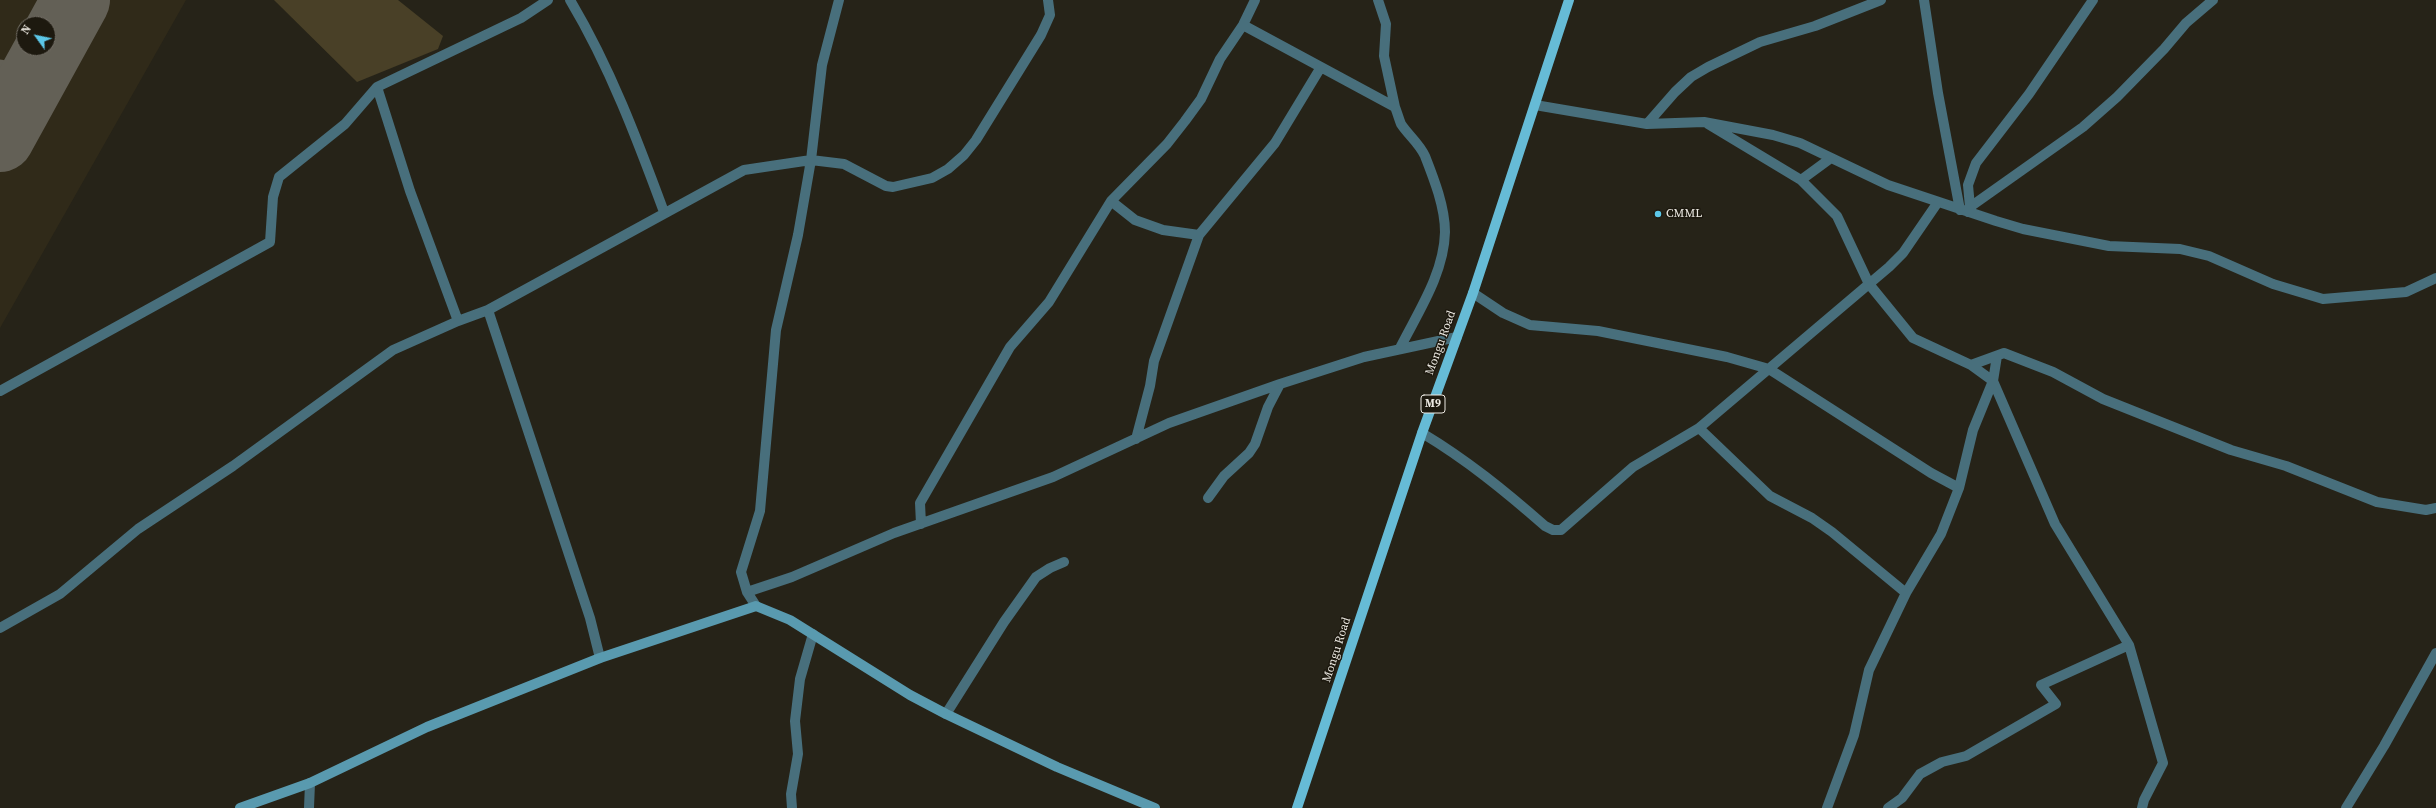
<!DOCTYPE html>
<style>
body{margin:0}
#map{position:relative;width:2436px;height:808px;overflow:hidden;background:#262318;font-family:"Source Serif 4",serif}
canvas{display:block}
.north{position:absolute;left:16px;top:16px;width:40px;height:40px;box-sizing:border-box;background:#1d190f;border:1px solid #706c63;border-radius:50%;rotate:303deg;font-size:11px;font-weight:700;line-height:16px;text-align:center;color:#ece9e2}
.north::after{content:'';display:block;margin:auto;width:14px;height:18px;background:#5cc7e8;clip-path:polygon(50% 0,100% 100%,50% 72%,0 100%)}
</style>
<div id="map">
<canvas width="2436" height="808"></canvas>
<div class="north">N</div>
</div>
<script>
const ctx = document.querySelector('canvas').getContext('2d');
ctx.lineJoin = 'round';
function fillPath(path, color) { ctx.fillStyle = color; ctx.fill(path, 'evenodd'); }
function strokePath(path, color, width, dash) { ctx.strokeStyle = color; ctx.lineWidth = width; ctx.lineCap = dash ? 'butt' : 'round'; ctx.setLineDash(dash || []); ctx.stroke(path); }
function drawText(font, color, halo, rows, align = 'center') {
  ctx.font = font + ' "Source Serif 4",serif'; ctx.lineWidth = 3; ctx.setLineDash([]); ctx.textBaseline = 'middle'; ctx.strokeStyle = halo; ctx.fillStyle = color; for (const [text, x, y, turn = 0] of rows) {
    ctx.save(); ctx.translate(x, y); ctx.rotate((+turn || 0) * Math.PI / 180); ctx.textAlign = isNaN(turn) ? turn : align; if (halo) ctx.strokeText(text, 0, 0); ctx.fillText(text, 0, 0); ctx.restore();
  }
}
const built = new Path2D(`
 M 0,0 L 186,0 L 0,328 ZM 24,24 L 48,24 L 48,48 L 24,48 Z`);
const green = new Path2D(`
 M 274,0 L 398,0 L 443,36 L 438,49 L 357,82 Z`);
const taxiway = new Path2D(`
 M 0,73 L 27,89`);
const runway = new Path2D(`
 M 0,138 L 76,0`);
const minor = new Path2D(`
 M 570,0 C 610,67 637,139 664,212
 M 1378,0 L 1386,24 L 1384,56 L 1395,107
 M 1924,0 L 1938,93 L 1960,210
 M 1243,25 L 1395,107 C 1397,112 1399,119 1401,124 C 1409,136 1419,143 1425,156 C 1434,179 1445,207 1445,232 C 1444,274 1418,312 1400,348
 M 1535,105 L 1647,124 L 1704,122 L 1773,135 L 1800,143 L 1888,185 L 1996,221 L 2023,229 L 2109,246 L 2180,249 L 2209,256 L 2273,284 L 2323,299 L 2406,292 L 2436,278
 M 1647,124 L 1675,92 L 1691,77 L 1708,67 L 1760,42 L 1815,26 L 1881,0
 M 1708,124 L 1801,180 L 1837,216 L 1869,284 L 1913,338 L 1971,365 L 1993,381 L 2055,524 L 2129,645 L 2163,763 L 2144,800 L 2142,808
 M 1801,180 L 1831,158
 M 1111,201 L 1135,220 L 1163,230 L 1199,235
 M 1970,207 L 2083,127 L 2117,97 L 2164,49 L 2186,23 L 2213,0
 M 1968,212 L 1970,207 L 1968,185 L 1976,163 L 2029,94 L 2093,0
 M 1473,293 L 1503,313 L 1530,325 L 1598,331 L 1727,357 L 1769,369 L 1931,473 L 1959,488
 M 488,310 L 458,321 L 410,191 L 377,87 L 521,18 L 548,0
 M 1971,365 L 2004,353 L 2053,372 L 2103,399 L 2231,450 L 2286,466 L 2377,502 L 2426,510 L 2436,508
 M 0,391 L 270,242 L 273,197 L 279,177 L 345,124 L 377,87
 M 1699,428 L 1770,496 L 1812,518 L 1832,532 L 1906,593
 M 1422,433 C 1467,460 1505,491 1545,526 L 1553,530 L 1561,530 L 1633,467 L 1699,428 L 1889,267 L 1903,253 L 1938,202
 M 1136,439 L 1150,386 L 1154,361 L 1199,235 L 1275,143 L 1321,67
 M 1208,498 L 1224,476 L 1249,453 L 1255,444 L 1268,407 L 1280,384
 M 921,524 L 920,503 L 1010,347 L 1049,302 L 1111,201 L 1167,144 L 1185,121 L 1201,99 L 1220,59 L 1243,25 L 1255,0
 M 747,592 L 792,577 L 894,533 L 1053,477 L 1169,423 L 1280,384 L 1364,357 L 1457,337
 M 756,606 L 747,592 L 741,572 L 760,511 L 776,330 L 798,235 L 811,160 L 822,65 L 839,0
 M 0,628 L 60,594 L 138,529 L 233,466 L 393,350 L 458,321
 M 600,658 L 590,618 L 488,310 L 744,170 L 811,160 L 844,164 L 886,186 L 893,187 L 932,178 L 948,169 L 964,155 L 976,140 L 1041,35 L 1050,15 L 1048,0
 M 946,714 L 1004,622 L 1036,577 L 1050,568 L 1064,562
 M 792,808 L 791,794 L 798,754 L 795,721 L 800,679 L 813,634
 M 1827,808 L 1854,735 L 1869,670 L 1906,593 L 1941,534 L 1959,488 L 1973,430 L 1993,381 L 1997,356
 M 1888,808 L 1902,798 L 1920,774 L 1942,762 L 1966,756 L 2056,704 L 2041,685 L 2129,645
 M 2346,808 L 2384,746 L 2436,653`);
const tertiary = new Path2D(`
 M 309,808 L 310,783`);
const secondary = new Path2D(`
 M 240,808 L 310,783 L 427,727 L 600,658 L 756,606 L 790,620 L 910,695 L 946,714 L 1057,767 L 1155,808`);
const primary = new Path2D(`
 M 1297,808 L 1422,433 L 1473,293 L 1569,0`);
const markers = [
 [1658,214,4,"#5cc7e8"]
];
const shields = [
 [1433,404,24]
];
const shieldNames = [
 ["M9",1433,404]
];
const poiNames = [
 ["CMML",1666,214]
];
const streetNames = [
 ["Mongu Road",1441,343,-70],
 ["Mongu Road",1337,650,-72]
];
fillPath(built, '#302a19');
fillPath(green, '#494027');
strokePath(taxiway, '#636056', 27);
strokePath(runway, '#636056', 68);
strokePath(minor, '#486f7c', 10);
strokePath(tertiary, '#486f7c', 10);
strokePath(secondary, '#599aaf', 10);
strokePath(primary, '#66bbd6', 10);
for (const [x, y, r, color] of markers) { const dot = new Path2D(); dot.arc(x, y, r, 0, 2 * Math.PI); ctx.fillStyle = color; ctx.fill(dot); strokePath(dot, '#1d190f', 1.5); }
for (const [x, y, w] of shields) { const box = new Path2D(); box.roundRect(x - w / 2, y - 9, w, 18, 3); ctx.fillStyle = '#1d190f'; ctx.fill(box); strokePath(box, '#ece9e2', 1); }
drawText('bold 11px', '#ece9e2', null, shieldNames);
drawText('12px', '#ece9e2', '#1d190f', poiNames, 'left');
drawText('12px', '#ece9e2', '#1d190f', streetNames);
</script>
